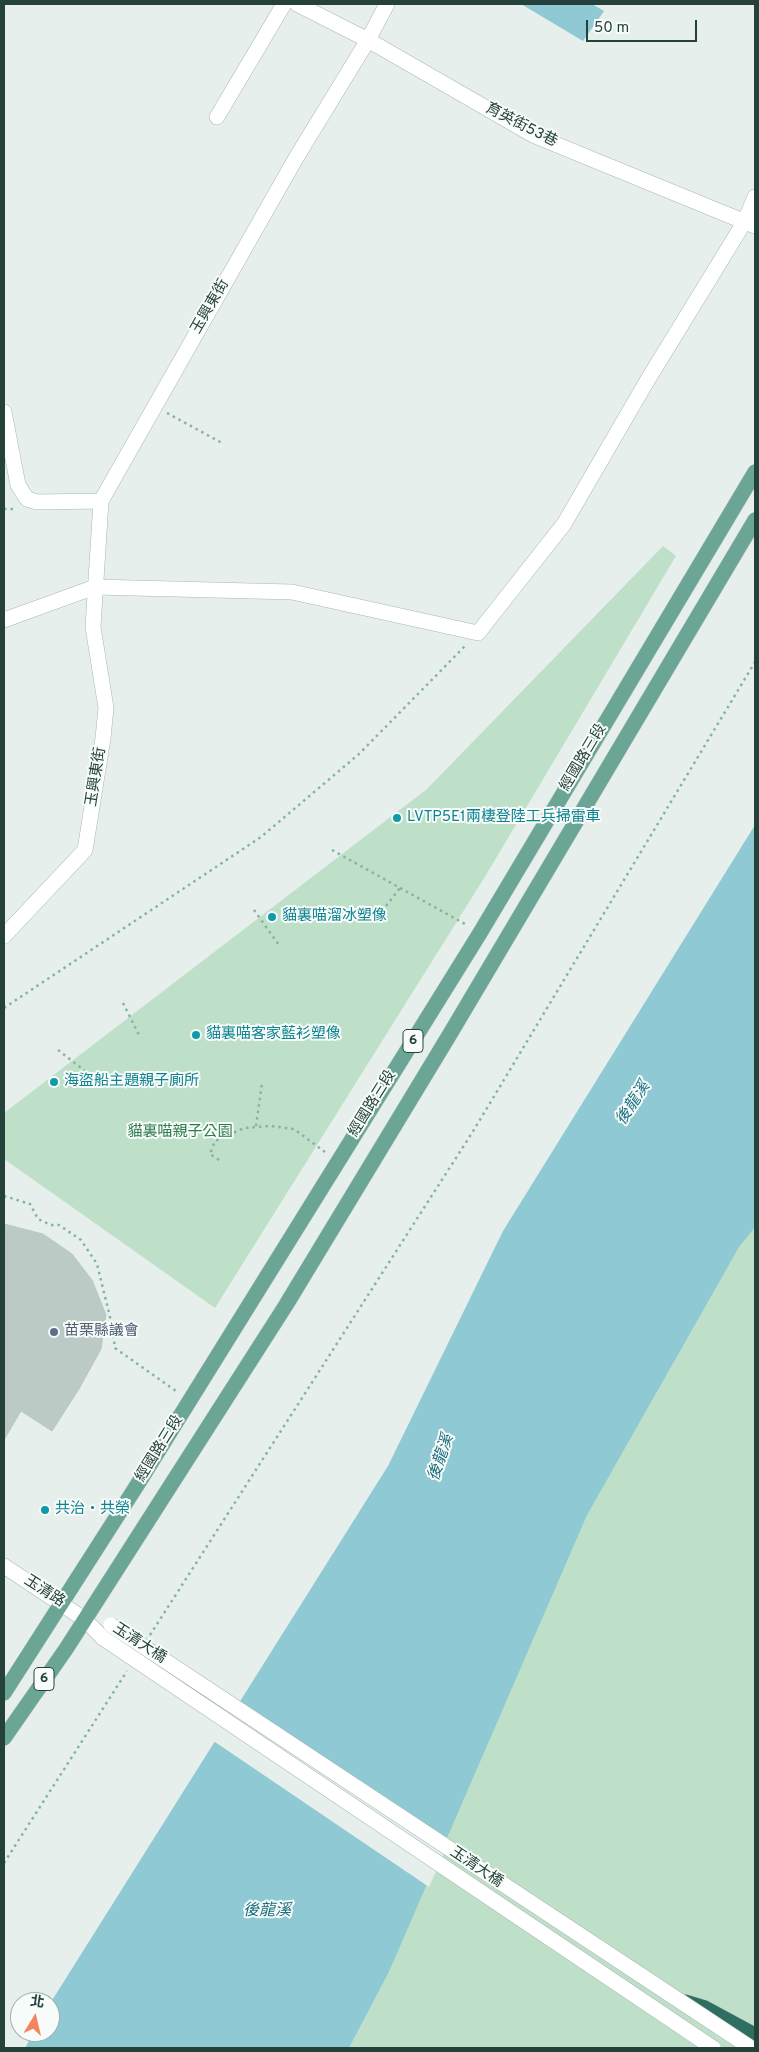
<!DOCTYPE html>
<meta charset="utf-8">
<style>
body{margin:0}
#map{position:relative;width:759px;height:2052px;overflow:hidden;background:#e6efeb;font-family:Overpass,"Noto Sans TC",sans-serif}
canvas{display:block}
.frame{position:absolute;inset:0;border:5px solid #24423a;pointer-events:none}
.north{position:absolute;left:10px;top:1992px;width:50px;height:50px;box-sizing:border-box;background:#f7fbf9;border:1px solid #a3b1ad;border-radius:50%;rotate:9deg;font-size:14px;font-weight:700;line-height:20px;text-align:center;color:#24423a}
.north::after{content:'';display:block;margin:auto;width:18px;height:22px;background:#f4845f;clip-path:polygon(50% 0,100% 100%,50% 72%,0 100%)}
.scale{position:absolute;left:586px;top:20px;width:111px;height:22px;box-sizing:border-box;border:2px solid #24423a;border-top:0;padding-left:6px;font-size:15px;line-height:18px;white-space:nowrap;color:#24423a;-webkit-text-stroke:4px #f7fbf9;paint-order:stroke}
</style>
<div id="map">
<canvas width="759" height="2052"></canvas>
<div class="frame"></div>
<div class="north">北</div>
<div class="scale">50 m</div>
</div>
<script>
const ctx = document.querySelector('canvas').getContext('2d');
ctx.lineJoin = 'round';
function fillPath(path, color) { ctx.fillStyle = color; ctx.fill(path, 'evenodd'); }
function strokePath(path, color, width, dash) { ctx.strokeStyle = color; ctx.lineWidth = width; ctx.lineCap = dash ? 'butt' : 'round'; ctx.setLineDash(dash || []); ctx.stroke(path); }
function drawText(font, color, halo, rows, align = 'center') {
  ctx.font = font + ' Overpass,"Noto Sans TC",sans-serif'; ctx.lineWidth = 4; ctx.setLineDash([]); ctx.textBaseline = 'middle'; ctx.strokeStyle = halo; ctx.fillStyle = color; for (const [text, x, y, turn = 0] of rows) {
    ctx.save(); ctx.translate(x, y); ctx.rotate((+turn || 0) * Math.PI / 180); ctx.textAlign = isNaN(turn) ? turn : align; if (halo) ctx.strokeText(text, 0, 0); ctx.fillText(text, 0, 0); ctx.restore();
  }
}
const green = new Path2D(`
 M 663,546 L 676,556 L 486,875 L 215,1308 L 4,1159 L 4,1113 L 427,789 Z
 M 755,1042 L 755,2048 L 349,2048 L 388,1974 Z`);
const water = new Path2D(`
 M 521,4 L 592,4 L 604,11 L 583,41 Z
 M 755,825 L 755,1227 L 739,1247 L 587,1515 L 388,1974 L 349,2048 L 25,2048 L 34,2032 L 50,2032 L 51,2002 L 388,1466 L 503,1231 Z`);
const pier = new Path2D(`
 M 236,1702 L 448,1844 L 429,1887 L 212,1740 Z`);
const building = new Path2D(`
 M 4,1224 L 43,1234 L 72,1254 L 92,1280 L 106,1315 L 101,1349 L 79,1389 L 52,1431 L 21,1411 L 4,1440 Z`);
const path = new Path2D(`
 M 167,413 L 222,443
 M 4,509 L 17,509
 M 332,850 L 465,924
 M 386,906 L 400,888
 M 254,910 L 279,945
 M 123,1003 L 140,1037
 M 4,1008 L 261,837 L 359,754 L 465,646
 M 58,1050 L 85,1071
 M 256,1126 L 262,1083
 M 219,1160 L 210,1154 L 215,1141 L 244,1128 L 270,1126 L 294,1129 L 325,1152
 M 4,1196 L 30,1204 L 38,1219 L 51,1225 L 59,1225 L 81,1240 L 97,1264 L 112,1325 L 115,1348 L 176,1391
 M 150,1635 L 472,1133 L 755,662
 M 4,1863 L 127,1671`);
const minor = new Path2D(`
 M 297,4 L 368,40 L 533,135 L 755,226
 M 217,117 L 284,4
 M 4,412 L 18,485 L 27,499 L 37,502 L 101,501
 M 4,620 L 95,587 L 292,592 L 478,633 L 564,524 L 647,381 L 745,221 L 755,197
 M 4,936 L 85,850 L 103,738 L 106,708 L 93,627 L 101,501 L 296,158 L 368,40 L 387,4
 M 4,1566 L 84,1619 L 103,1638`);
const major = new Path2D(`
 M 4,1693 L 141,1479 L 480,933 L 755,472
 M 4,1738 L 66,1649 L 286,1305 L 450,1034 L 755,520`);
const highway = new Path2D(`
 M 685,2002 L 705,2008 L 755,2035`);
const minorBridge = new Path2D(`
 M 111,1625 L 751,2048
 M 103,1638 L 713,2048`);
const markers = [
 [397,818,5,"#0f9aa8"],
 [272,917,5,"#0f9aa8"],
 [196,1035,5,"#0f9aa8"],
 [54,1082,5,"#0f9aa8"],
 [54,1332,5,"#5c6f8a"],
 [45,1510,5,"#0f9aa8"]
];
const shields = [
 [413,1041,20],
 [44,1679,20]
];
const shieldNames = [
 ["6",413,1041],
 ["6",44,1679]
];
const streetNames = [
 ["育英街53巷",521,126,27],
 ["玉興東街",211,307,-60],
 ["經國路三段",584,758,-59],
 ["玉興東街",97,777,-81],
 ["經國路三段",373,1104,-58],
 ["經國路三段",160,1449,-58],
 ["玉清路",44,1592,33],
 ["玉清大橋",139,1644,33],
 ["玉清大橋",476,1868,34]
];
const cultureNames = [
 ["LVTP5E1兩棲登陸工兵掃雷車",407,818],
 ["貓裏喵溜冰塑像",282,917],
 ["貓裏喵客家藍衫塑像",206,1035],
 ["海盜船主題親子廁所",64,1082],
 ["共治‧共榮",55,1510]
];
const parkNames = [
 ["貓裏喵親子公園",180,1133]
];
const serviceNames = [
 ["苗栗縣議會",64,1332]
];
const waterNames = [
 ["後龍溪",634,1104,-57],
 ["後龍溪",442,1458,-71],
 ["後龍溪",267,1912]
];
fillPath(green, '#bfe0c8');
fillPath(water, '#8ec9d4');
fillPath(pier, '#e6efeb');
fillPath(building, '#bbcac4');
strokePath(building, '#b8c9c2', 1);
strokePath(minor, '#a8b8b2', 16);
strokePath(major, '#c2cac8', 16);
strokePath(highway, '#c2cac8', 16);
strokePath(path, '#86b3a5', 2.5, [2.5, 4]);
strokePath(minor, '#fff', 15);
strokePath(major, '#6aa596', 15);
strokePath(highway, '#2f6f62', 15);
strokePath(minorBridge, '#a8b8b2', 16, []);
strokePath(minorBridge, '#fff', 15);
for (const [x, y, r, color] of markers) { const dot = new Path2D(); dot.arc(x, y, r, 0, 2 * Math.PI); ctx.fillStyle = color; ctx.fill(dot); strokePath(dot, '#f7fbf9', 2); }
for (const [x, y, w] of shields) { const box = new Path2D(); box.roundRect(x - w / 2, y - 11.5, w, 23, 4); ctx.fillStyle = '#f7fbf9'; ctx.fill(box); strokePath(box, '#24423a', 1); }
drawText('bold 14px', '#24423a', null, shieldNames);
drawText('15px', '#24423a', '#f7fbf9', streetNames);
drawText('15px', '#0d838f', '#f7fbf9', cultureNames, 'left');
drawText('15px', '#2d7a4b', '#f7fbf9', parkNames);
drawText('15px', '#4e5e75', '#f7fbf9', serviceNames, 'left');
drawText('italic 16px', '#1c6f80', '#f7fbf9', waterNames);
</script>
